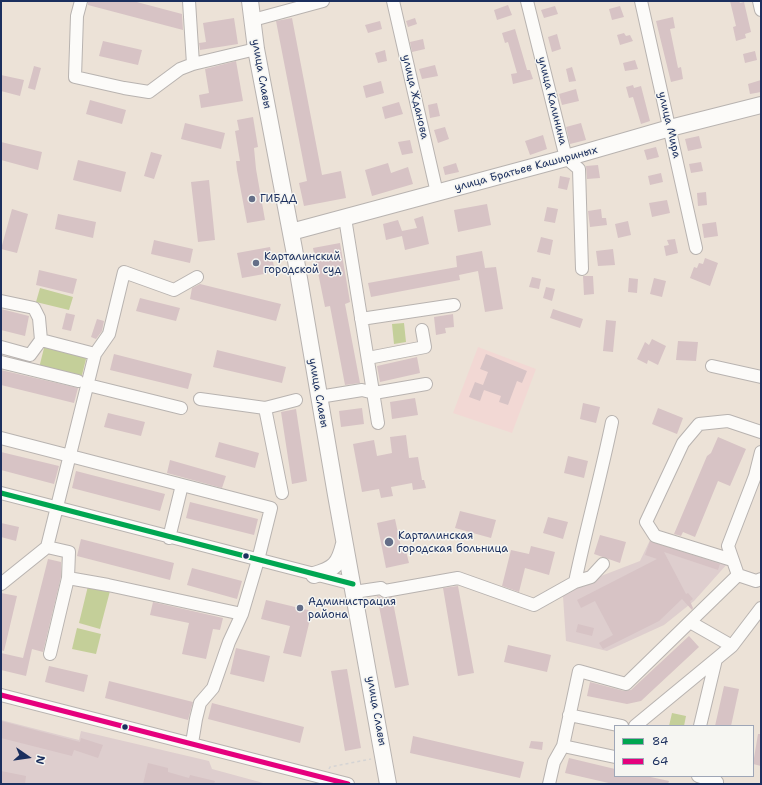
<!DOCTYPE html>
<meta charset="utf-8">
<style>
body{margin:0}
#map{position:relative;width:762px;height:785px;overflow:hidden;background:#ece2d7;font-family:"Shantell Sans",sans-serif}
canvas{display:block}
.frame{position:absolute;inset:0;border:2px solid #1b2f5e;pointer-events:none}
.legend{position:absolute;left:614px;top:725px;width:140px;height:52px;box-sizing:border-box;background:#f6f6f2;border:1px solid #9ea6b7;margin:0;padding:5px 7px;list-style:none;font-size:12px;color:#1b2f5e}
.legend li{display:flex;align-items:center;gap:8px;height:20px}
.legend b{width:20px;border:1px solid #9ea6b7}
.north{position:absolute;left:8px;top:737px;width:40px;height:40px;-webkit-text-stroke:3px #f6f6f2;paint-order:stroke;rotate:103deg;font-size:11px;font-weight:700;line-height:16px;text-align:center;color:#1b2f5e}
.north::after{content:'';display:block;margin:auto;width:14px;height:18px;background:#1b2f5e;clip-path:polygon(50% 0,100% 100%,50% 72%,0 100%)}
</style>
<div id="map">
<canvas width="762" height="785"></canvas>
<div class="frame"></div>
<ul class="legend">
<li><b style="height:5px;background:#00a651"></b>84</li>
<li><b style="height:5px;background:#e5007d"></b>64</li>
</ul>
<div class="north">N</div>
</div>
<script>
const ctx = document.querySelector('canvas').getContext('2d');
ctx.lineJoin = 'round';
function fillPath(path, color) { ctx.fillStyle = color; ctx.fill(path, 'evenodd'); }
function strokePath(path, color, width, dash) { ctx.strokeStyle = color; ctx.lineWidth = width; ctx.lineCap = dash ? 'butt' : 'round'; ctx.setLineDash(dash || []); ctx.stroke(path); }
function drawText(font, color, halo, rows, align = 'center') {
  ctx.font = font + ' "Shantell Sans",sans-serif'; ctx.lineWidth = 3; ctx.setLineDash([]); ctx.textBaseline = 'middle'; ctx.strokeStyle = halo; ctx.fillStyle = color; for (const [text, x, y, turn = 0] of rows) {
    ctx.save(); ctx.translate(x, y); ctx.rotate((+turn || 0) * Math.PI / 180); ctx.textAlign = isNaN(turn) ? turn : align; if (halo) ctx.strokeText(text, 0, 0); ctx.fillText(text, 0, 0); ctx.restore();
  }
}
const built = new Path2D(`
 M 478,347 L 536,369 L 512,433 L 453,413 Z`);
const industrial = new Path2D(`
 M 651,538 L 728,563 L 694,601 L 664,625 L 607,651 L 566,641 L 563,596 L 588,581 L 640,561 Z
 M 1,720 L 79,740 L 81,731 L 209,761 L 212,769 L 267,784 L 1,784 Z`);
const green = new Path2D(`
 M 40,288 L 73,297 L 69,310 L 36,302 Z
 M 404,323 L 406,342 L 394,344 L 392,324 Z
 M 45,344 L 87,355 L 81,379 L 39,368 Z
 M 88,586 L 110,591 L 100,629 L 79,623 Z
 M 77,628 L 101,634 L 96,654 L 72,649 Z
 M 672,713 L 686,716 L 684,726 L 669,726 Z`);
const building = new Path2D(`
 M 88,1 L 133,1 L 182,14 L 183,30 L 88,5 Z
 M 730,1 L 739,1 L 740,3 L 744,2 L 751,32 L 745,34 L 746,38 L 736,41 L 733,27 L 736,26 Z
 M 508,5 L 512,15 L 497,20 L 494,10 Z
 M 555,6 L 558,14 L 544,18 L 541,10 Z
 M 620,6 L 624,17 L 612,20 L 609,9 Z
 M 673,17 L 675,28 L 670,29 L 678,68 L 681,67 L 683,79 L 671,82 L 656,21 Z
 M 234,18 L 238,44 L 200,50 L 199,43 L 206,42 L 203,23 Z
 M 292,18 L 322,175 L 341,171 L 346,198 L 304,206 L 299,183 L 307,181 L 276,21 Z
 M 415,18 L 417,24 L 408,27 L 406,21 Z
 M 380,21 L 382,29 L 368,33 L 365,25 Z
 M 515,29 L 527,70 L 530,70 L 533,79 L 513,84 L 511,74 L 517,73 L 508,42 L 505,43 L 502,33 Z
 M 624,33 L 626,36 L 630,35 L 633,41 L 620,45 L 617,35 Z
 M 557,34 L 561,49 L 552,52 L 548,37 Z
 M 423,39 L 425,49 L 412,52 L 410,42 Z
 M 103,41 L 142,50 L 138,65 L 99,56 Z
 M 385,50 L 387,61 L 378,63 L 375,53 Z
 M 755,51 L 757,60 L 745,63 L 743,54 Z
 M 635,60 L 638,69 L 625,71 L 623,63 Z
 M 236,61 L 243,101 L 201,108 L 199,95 L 209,93 L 205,69 Z
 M 435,65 L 438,76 L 422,79 L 419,69 Z
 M 34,66 L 41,68 L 35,90 L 28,88 Z
 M 572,67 L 576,81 L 569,82 L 566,69 Z
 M 1,75 L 24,80 L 20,96 L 1,91 Z
 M 761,80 L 761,92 L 750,94 L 748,84 Z
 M 381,81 L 384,93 L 366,98 L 363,86 Z
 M 633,85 L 634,88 L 641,86 L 650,121 L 641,124 L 633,97 L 629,98 L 626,87 Z
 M 576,89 L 579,101 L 562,105 L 559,94 Z
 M 90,100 L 126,110 L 122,124 L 86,114 Z
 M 399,102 L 403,114 L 385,119 L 382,107 Z
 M 437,103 L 440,116 L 430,118 L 428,105 Z
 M 253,117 L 258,147 L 254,148 L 256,169 L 265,220 L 247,223 L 237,170 L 236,161 L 240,161 L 235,131 L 239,130 L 237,120 Z
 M 185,123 L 225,133 L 221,149 L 181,139 Z
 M 581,123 L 586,140 L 570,144 L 566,127 Z
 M 445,127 L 449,139 L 438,143 L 434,130 Z
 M 543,135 L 547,149 L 530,155 L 525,141 Z
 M 699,136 L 702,148 L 688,151 L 685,139 Z
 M 410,140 L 413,153 L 402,155 L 398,142 Z
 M 1,142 L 42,152 L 38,170 L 1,160 Z
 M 656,147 L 659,157 L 647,160 L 644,150 Z
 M 151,152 L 162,155 L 154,179 L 144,176 Z
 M 78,160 L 126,172 L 121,192 L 73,180 Z
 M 701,162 L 703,171 L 691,173 L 689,164 Z
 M 388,163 L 391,173 L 408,167 L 413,184 L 372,196 L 365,170 Z
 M 456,163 L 459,172 L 445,175 L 443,167 Z
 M 598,165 L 600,178 L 587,179 L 586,166 Z
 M 661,173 L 663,182 L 650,185 L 648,176 Z
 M 560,176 L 570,178 L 567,190 L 558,188 Z
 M 209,180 L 215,240 L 198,242 L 191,182 Z
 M 706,192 L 707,205 L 698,206 L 697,193 Z
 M 667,200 L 670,213 L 652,217 L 649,203 Z
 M 487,204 L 491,225 L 458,232 L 454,210 Z
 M 547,207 L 558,209 L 555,223 L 544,221 Z
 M 12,209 L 28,214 L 17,253 L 1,249 Z
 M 601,209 L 602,218 L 606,218 L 607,225 L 590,227 L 588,211 Z
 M 58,214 L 96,222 L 93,238 L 55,229 Z
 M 423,216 L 429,244 L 405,250 L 402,236 L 386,240 L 383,224 L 398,220 L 402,231 L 417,228 L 414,219 Z
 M 628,221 L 631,235 L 618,238 L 615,224 Z
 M 716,222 L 718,236 L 704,238 L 702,224 Z
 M 541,237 L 553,240 L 550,255 L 537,252 Z
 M 675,239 L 678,253 L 666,256 L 664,246 L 669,245 L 667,240 Z
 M 154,240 L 193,249 L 190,263 L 151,254 Z
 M 340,243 L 350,302 L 345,304 L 360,383 L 345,385 L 330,306 L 325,307 L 313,248 Z
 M 270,247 L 275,272 L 242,278 L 237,253 Z
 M 613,249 L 615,265 L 598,266 L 596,251 Z
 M 482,251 L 485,268 L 496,267 L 503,309 L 485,312 L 478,271 L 459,275 L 460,280 L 371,297 L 368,283 L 457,267 L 456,256 Z
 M 705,258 L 718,263 L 710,286 L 690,278 L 694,267 L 697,268 L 699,263 L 703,264 Z
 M 39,270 L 77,279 L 73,294 L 36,285 Z
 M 583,276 L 593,276 L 594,294 L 584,295 Z
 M 532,277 L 541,279 L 539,289 L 529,287 Z
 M 629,278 L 638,279 L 637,293 L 628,292 Z
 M 654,278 L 666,281 L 662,297 L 650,294 Z
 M 200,284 L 281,304 L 276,321 L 190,299 L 192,288 Z
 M 546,287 L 555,289 L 552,301 L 543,298 Z
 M 140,298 L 180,308 L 176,321 L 136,311 Z
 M 1,309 L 29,316 L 25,336 L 1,330 Z
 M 553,309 L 583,319 L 580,328 L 550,318 Z
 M 66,313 L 75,315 L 71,331 L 62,329 Z
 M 453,314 L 454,327 L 445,328 L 446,333 L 436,335 L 434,317 Z
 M 97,319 L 104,321 L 102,331 L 96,339 L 91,337 Z
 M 606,320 L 616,321 L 613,352 L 603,351 Z
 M 652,339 L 666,346 L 658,365 L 648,360 L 647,364 L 637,359 L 645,342 L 649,345 Z
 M 678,341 L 698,342 L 696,361 L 676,360 Z
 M 217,350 L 286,367 L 282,383 L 213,367 Z
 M 114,354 L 192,374 L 188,389 L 110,370 Z
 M 486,354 L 527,371 L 522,383 L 517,381 L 508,405 L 499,402 L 501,396 L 484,390 L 480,401 L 469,397 L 475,382 L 483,385 L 488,372 L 480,369 Z
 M 417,357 L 420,373 L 380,382 L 377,366 Z
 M 1,370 L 78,388 L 74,403 L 1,385 Z
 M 415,398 L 418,415 L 392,419 L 390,402 Z
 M 583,403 L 600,407 L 596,423 L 580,419 Z
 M 362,408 L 364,424 L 341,427 L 339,411 Z
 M 658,408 L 683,418 L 677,434 L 652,424 Z
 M 296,409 L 307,481 L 292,484 L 281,412 Z
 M 108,413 L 145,422 L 141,436 L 104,427 Z
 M 406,435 L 409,458 L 418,457 L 422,480 L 424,480 L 426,488 L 413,490 L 412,483 L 391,487 L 393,496 L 381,498 L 379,489 L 362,492 L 353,444 L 374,440 L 377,456 L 392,453 L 390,437 Z
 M 718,437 L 746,449 L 730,486 L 718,481 L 695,537 L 683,532 L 681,536 L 674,534 L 707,456 L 711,453 Z
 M 219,442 L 259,453 L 255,468 L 215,457 Z
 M 1,452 L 59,466 L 54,484 L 1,470 Z
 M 568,456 L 588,461 L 584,478 L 564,473 Z
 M 170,460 L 226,476 L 222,488 L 167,473 Z
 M 76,471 L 165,494 L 160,511 L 72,488 Z
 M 190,502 L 258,519 L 254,535 L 186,518 Z
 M 460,511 L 496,520 L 491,538 L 455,528 Z
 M 548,517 L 568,522 L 563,539 L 543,533 Z
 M 395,519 L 402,552 L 406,551 L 409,563 L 386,568 L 377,523 Z
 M 1,523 L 19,527 L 16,541 L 1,537 Z
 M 600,535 L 626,542 L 620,563 L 594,554 Z
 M 81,539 L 174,563 L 170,580 L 77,556 Z
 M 650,541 L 720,564 L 718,570 L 664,552 L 686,594 L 688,593 L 693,599 L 690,601 L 693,608 L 692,610 L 682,599 L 659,621 L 603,649 L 599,643 L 613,635 L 595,601 L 581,608 L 577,600 L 657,559 L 645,555 Z
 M 531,546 L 555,552 L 549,575 L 525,568 L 519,592 L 502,586 L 511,550 L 529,554 Z
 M 48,559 L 61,562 L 61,577 L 43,652 L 32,649 L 26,676 L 1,670 L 1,653 L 23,658 Z
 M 192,568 L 242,581 L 237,599 L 187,585 Z
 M 458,586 L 474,673 L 458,676 L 443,588 Z
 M 1,593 L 17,596 L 4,651 L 1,650 Z
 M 377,596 L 384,598 L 392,597 L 409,685 L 395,688 Z
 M 266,600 L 312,611 L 301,657 L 283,653 L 290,626 L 261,619 Z
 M 153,602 L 223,618 L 220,630 L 213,629 L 206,659 L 182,654 L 189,623 L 150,615 Z
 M 578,624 L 594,628 L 592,636 L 576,632 Z
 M 689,636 L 699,647 L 641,701 L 627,704 L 587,696 L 590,682 L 624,691 L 631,690 Z
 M 508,645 L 551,655 L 547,672 L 504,662 Z
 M 236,648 L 270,656 L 264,682 L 230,674 Z
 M 49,666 L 88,675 L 84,692 L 45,682 Z
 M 347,669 L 361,748 L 345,751 L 331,671 Z
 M 109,681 L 193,702 L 188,720 L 105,698 Z
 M 724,686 L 739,689 L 731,726 L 715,726 Z
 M 212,703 L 304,727 L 300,743 L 208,719 Z
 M 1,721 L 80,742 L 81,738 L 103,745 L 98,758 L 74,750 L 72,756 L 1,738 Z
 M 758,734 L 761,734 L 761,766 L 753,764 Z
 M 413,736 L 524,762 L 520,778 L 410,753 Z
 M 531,741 L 543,742 L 542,750 L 529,748 Z
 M 569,758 L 615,769 L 615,776 L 646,776 L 669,781 L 668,784 L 613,784 L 565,773 Z
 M 148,763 L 168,768 L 168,772 L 189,778 L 190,775 L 215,781 L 214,784 L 143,784 Z
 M 1,771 L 26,776 L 25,784 L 1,784 Z`);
const path = new Path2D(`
 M 329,769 L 330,767 L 371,759`);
const minor = new Path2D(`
 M 81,1 L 77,16 L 75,77 L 124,88 L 149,92 L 180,69 L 193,64 L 256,49
 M 189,1 L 193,64
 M 393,1 L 437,193
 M 527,1 L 566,158 L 579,169 L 582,269
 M 641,1 L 696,248
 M 759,1 L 761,10
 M 253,20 L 323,1
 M 345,218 L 378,423
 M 1,301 L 34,308 L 39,318 L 41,340
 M 361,319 L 454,305
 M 1,347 L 30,355 L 41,340 L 95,354 L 47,547 L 1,584
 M 95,354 L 109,334 L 124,272 L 174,290 L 197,277
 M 368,358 L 425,347 L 422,330
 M 1,362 L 78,381
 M 712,366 L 761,377
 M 88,385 L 181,408
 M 319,397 L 362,390 L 374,393 L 426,384
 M 200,399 L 265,408 L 296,400
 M 265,408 L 282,493
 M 1,438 L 271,508 L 258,560 L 242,614 L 229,642 L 213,688 L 200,703 L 196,719 L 192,743
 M 761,452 L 755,476 L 728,546 L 738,575 L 756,581 L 761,579
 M 1,493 L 353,584
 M 169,538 L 182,485
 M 47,547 L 69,552 L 68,578 L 50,654
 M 732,560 L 655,536 L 646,522 L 683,443 L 699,424 L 728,421 L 761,432
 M 68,578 L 108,585 L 242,614
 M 575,582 C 586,529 601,476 612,422
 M 354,592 L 381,588 L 385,591 L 458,578 L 534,605 L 575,582 L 591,577 L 603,564
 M 732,646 L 761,608
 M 1,695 L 348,784
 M 569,715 L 622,726
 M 635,726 L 732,646 L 690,622
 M 700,726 L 716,659
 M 563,746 L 615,757
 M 698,776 L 717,782 L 716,784
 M 549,784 L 554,762 L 563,746 L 579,671 L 626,684 L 738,575`);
const major = new Path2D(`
 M 250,1 L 256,49 L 294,249 L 336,495 L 388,784
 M 291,232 L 566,158 L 670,128 L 761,105
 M 314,575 C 334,569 339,565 344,544`);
const bus1 = new Path2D(`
 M 1,493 L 353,584`);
const bus2 = new Path2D(`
 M 1,695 L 348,784`);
const markers = [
 [252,199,4,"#646e88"],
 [256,263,4,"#646e88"],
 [389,542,5,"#646e88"],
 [246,556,3.5,"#1b2f5e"],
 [300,608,4,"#646e88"],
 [125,727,3.5,"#1b2f5e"]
];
const streetNames = [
 ["улица Славы",261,74,80],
 ["улица Жданова",415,97,77],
 ["улица Калинина",552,101,76],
 ["улица Мира",669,125,77],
 ["улица Братьев Кашириных",526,169,-15],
 ["улица Славы",318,393,80],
 ["улица Славы",376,711,80]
];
const poiNames = [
 ["ГИБДД",260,199],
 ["Карталинский",264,257],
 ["городской суд",264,270],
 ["Карталинская",398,536],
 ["городская больница",398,549],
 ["Администрация",308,602],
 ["района",308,615]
];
fillPath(built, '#f2d8d4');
fillPath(industrial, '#decece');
fillPath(green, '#c4cf99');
fillPath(building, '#d7c3c5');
strokePath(minor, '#b8b3b0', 14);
strokePath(major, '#b8b3b0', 18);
strokePath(path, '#d5d4d4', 1.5, [3, 3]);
strokePath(minor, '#fcfbf9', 12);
strokePath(major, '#fcfbf9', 16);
strokePath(bus1, '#00a651', 5);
strokePath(bus2, '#e5007d', 5);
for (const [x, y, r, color] of markers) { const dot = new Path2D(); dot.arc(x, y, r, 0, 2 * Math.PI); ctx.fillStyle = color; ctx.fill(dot); strokePath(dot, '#f6f6f2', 1.5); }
drawText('11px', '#1b2f5e', '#f6f6f2', streetNames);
drawText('11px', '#1b2f5e', '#f6f6f2', poiNames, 'left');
</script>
